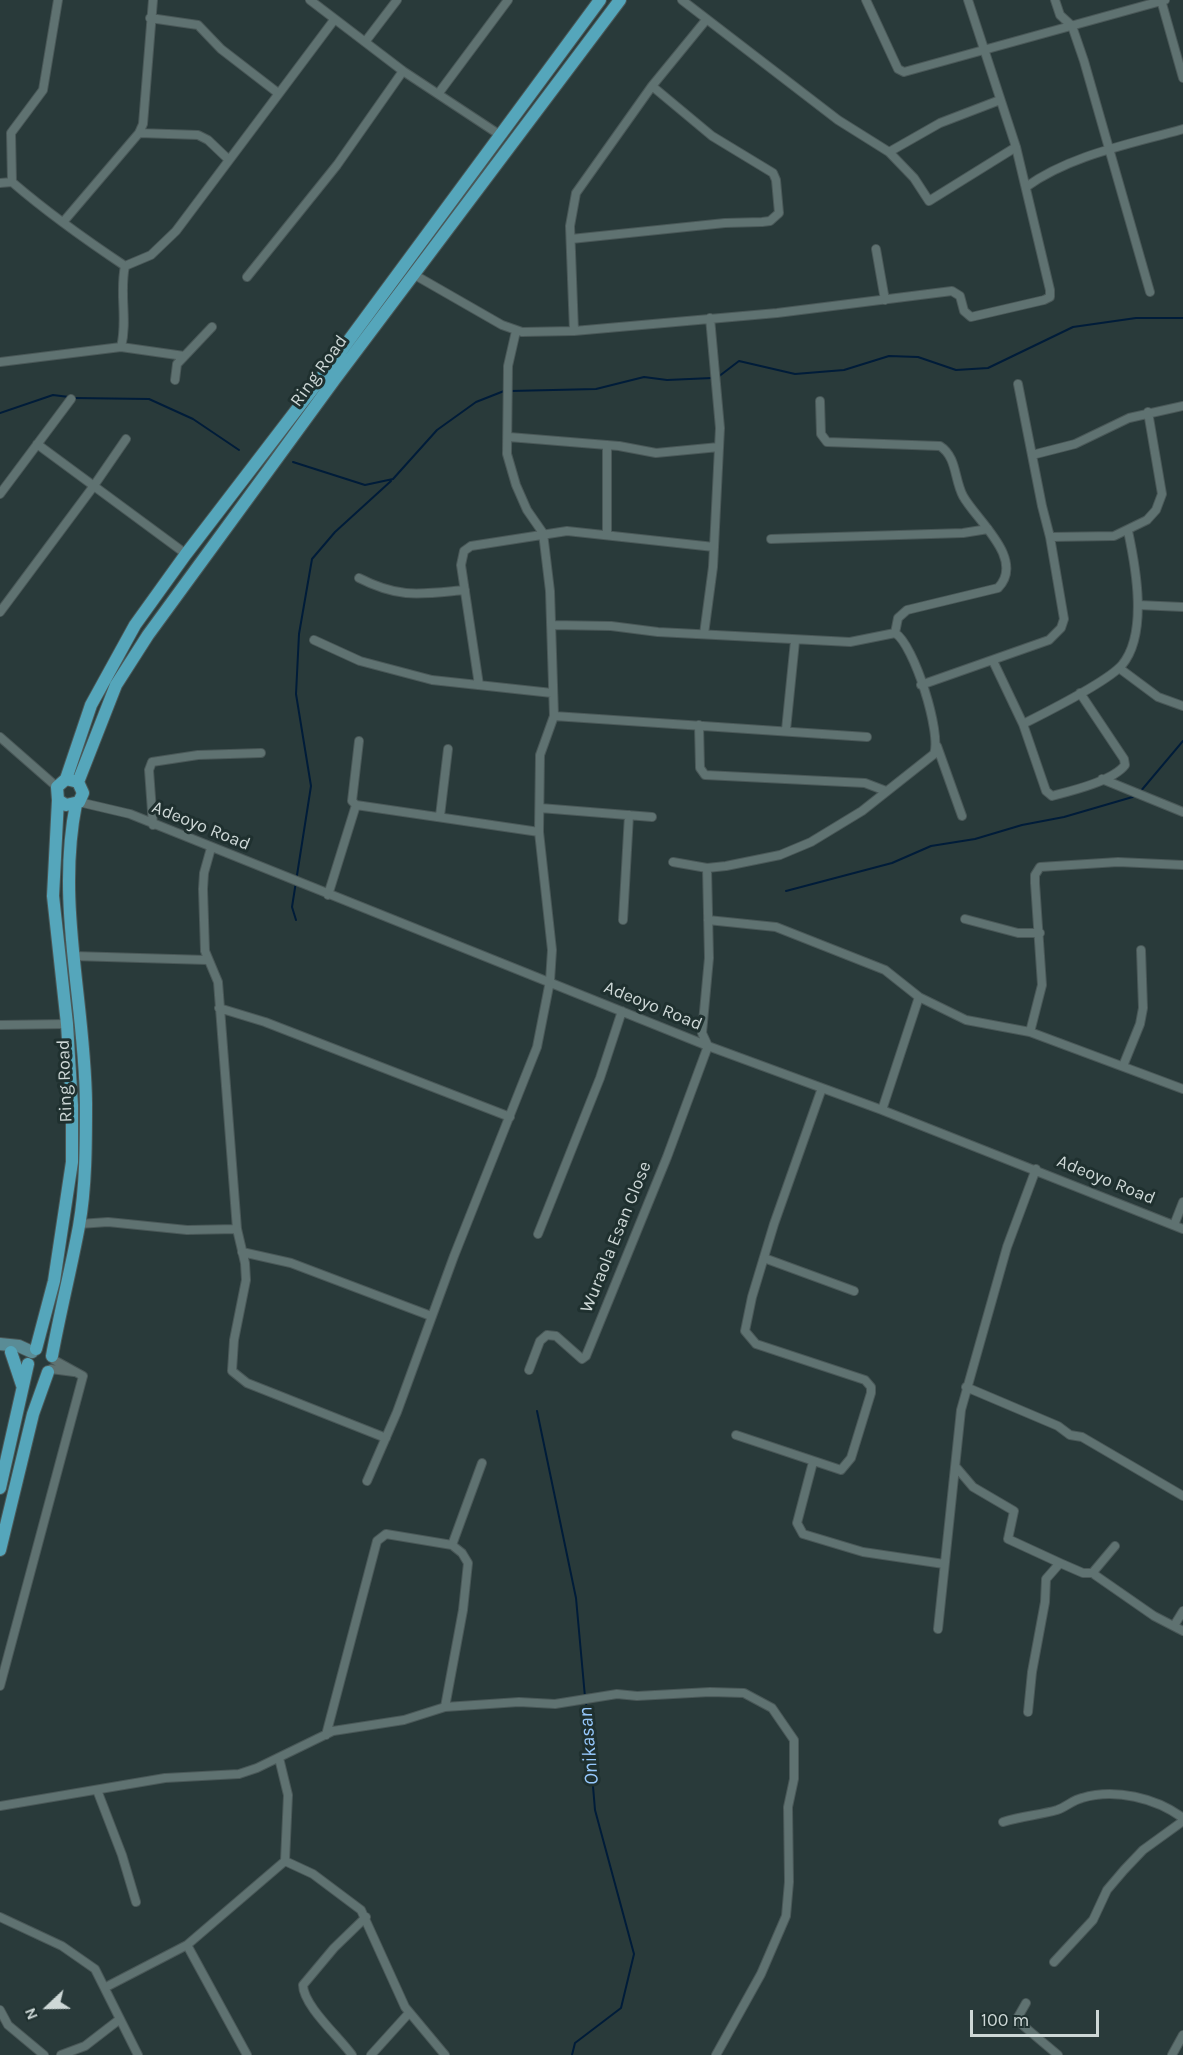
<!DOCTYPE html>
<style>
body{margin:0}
#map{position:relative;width:1183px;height:2055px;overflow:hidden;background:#293a3a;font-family:Karla,sans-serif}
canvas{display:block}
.north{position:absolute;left:18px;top:1977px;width:60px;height:60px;-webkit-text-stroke:4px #1f302f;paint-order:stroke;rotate:248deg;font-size:16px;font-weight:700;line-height:24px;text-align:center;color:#ced8d7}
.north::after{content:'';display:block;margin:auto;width:21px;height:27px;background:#ced8d7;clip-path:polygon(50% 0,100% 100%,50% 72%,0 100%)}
.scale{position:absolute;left:970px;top:2010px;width:129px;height:27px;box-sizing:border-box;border:3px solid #ced8d7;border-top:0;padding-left:8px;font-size:18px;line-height:21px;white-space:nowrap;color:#ced8d7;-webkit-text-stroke:4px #1f302f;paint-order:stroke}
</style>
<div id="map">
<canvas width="1183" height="2055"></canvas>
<div class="north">N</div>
<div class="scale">100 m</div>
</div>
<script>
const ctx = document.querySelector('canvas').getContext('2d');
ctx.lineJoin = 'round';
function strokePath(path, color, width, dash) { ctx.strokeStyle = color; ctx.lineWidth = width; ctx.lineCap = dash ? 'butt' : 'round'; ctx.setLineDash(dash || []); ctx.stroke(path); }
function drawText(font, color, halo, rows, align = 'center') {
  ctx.font = font + ' Karla,sans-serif'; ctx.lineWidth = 6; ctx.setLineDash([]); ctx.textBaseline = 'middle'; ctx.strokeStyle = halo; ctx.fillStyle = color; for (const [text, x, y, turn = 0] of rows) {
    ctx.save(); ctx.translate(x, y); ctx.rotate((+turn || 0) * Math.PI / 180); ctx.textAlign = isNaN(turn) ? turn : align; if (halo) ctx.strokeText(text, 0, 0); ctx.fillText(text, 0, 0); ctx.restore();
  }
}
const stream = new Path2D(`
 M 718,377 L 739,361 L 795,374 L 844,370 L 889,356 L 918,357 L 956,370 L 988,368 L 1073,327 L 1136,318 L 1183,318
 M 510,391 L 596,389 L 644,377 L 667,380 L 712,378
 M 74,398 L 149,399 L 193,419 L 239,450
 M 0,413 L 53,395 L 69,397
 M 293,462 L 365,485 L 393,479 L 437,430 L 476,402 L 504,391
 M 1140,792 L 1183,741
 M 786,891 L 892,863 L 931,846 L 975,839 L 1022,825 L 1064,817 L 1136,796
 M 296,920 L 292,907 L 311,786 L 296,694 L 299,634 L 312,559 L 335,532 L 391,481
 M 537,1411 L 576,1598 L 585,1697
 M 572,2055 L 575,2043 L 621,2008 L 634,1954 L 595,1810 L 586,1703`);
const street = new Path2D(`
 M 310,0 L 403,71 L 500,135
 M 682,0 L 838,120 L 889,152 L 914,178 L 929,201 L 1016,147
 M 866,0 L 898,69 L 904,72 L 1165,0
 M 1055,0 L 1060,15 L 1072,26 L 1084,61 L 1150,292
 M 1161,0 L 1183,78
 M 150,18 L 198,25 L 221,49 L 278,93
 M 365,42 L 397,0
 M 438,94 L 508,0
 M 139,133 L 198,135 L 208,140 L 229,160
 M 889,152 L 940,123 L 1000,100
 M 12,182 L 11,133 L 43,90 L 58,0
 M 0,183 L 12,182 C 48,213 86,240 125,266 L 151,255 L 176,231 L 334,20
 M 1026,187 C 1070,155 1131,144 1183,129
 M 64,221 L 139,133 L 143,124 L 153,0
 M 571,239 L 725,223 L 762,222 L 770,221 L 779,213 L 776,180 L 773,173 L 712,136 L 652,86
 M 876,249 L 885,300
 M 413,274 L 502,325 L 522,332 L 574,331 L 777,313 L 952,291 L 960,296 L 964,311 L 971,317 L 1044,300 L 1050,297 L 1050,290 L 1016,147 L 968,0
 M 247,277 L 337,165 L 403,71
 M 574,331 L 570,226 L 576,193 L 652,86 L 706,20
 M 121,347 L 184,356
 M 0,362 L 121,347 C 128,320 119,293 125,266
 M 175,380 L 177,364 L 212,327
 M 509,437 L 619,446 L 656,453 L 719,447
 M 37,444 L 186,554
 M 607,445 L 607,535
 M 1032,455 L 1075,444 L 1129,418 L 1183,406
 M 0,494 L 71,399
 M 1050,537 L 1114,536 L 1147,520 L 1156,510 L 1162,494 L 1148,412
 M 771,539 L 963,533 L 988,529
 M 359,578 C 400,599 421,594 465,590
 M 1138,605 L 1183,607
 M 0,612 L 93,487 L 126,439
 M 551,625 L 611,626 L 658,632 L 850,642 L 895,633 L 898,618 L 907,610 L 998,588 C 1026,559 976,520 963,496 C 954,479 957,457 940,446 L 827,442 L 821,434 L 820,401
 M 704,634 L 713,567 L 720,428 L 710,318
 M 314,640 L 360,661 L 432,680 L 552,693
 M 993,661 L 1023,724 L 1046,791 L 1052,796 C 1071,791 1113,781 1125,765 L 1124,759 L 1080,693
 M 1119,668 L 1158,697 L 1183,706
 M 479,685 L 461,565 L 464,551 L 471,546 L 567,531 L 714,547
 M 921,685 L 1049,640 L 1061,628 L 1064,619 L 1050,537 L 1042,506 L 1018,384
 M 554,716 L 867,737
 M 1023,724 C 1045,713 1107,682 1122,665 C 1148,634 1136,568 1128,531
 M 699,725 L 700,768 L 705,775 L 865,783 L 886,791
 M 786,730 L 795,641
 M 0,737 L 57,787
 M 937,746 L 962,816
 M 1102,779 L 1183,812
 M 79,802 L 130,814 L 708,1046 L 882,1110 L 1183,1229
 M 356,805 L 539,832
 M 540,808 L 652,817
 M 440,816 L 448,749
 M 153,825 L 149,770 L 152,762 L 198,755 L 261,753
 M 211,848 L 204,873 L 203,889 L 205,951 L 218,982 L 237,1229 L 245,1263 L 246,1280 L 234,1340 L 232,1371 L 247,1383 L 386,1438
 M 673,862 L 707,868 L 726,866 L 780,855 L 811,842 L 862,811 L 934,754 C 942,734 914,644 895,633
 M 328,895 L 356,805 L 352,801 L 359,741
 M 965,919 L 1018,933 L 1040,933
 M 623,920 L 629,815
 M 708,920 L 776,927 L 885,970 L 919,997 L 966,1020 L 1030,1032 L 1183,1089
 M 73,956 L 207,960
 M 219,1008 L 265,1022 L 510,1117
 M 0,1025 L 67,1024
 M 1030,1032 L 1042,985 L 1035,883 L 1035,875 L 1040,867 L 1118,862 L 1183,865
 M 1123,1066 L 1140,1024 L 1143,1008 L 1141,950
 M 882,1110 L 919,997
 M 79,1224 L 108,1222 L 187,1230 L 237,1229
 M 1174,1225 L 1183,1202
 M 538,1234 L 600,1078 L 622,1011
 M 242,1252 L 291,1263 L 431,1316
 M 764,1258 L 854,1291
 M 51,1369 L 74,1372
 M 529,1370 L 540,1341 L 547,1335 L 556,1336 L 582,1359 L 586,1356 L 667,1157 L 708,1046 L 702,1033 L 709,958 L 707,868
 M 966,1387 L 1058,1426 L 1070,1435 L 1082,1437 L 1183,1496
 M 736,1435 L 841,1470 L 851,1458 L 871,1393 L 871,1387 L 865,1380 L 756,1344 L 745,1331 L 752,1297 L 774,1224 L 822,1088
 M 813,1462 L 797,1523 L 803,1534 L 863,1552 L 944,1564
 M 956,1467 L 973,1487 L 1014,1511 L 1008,1539 L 1060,1563
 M 367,1481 L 397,1412 L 454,1256 L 537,1047 L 550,981 L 552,950 L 539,832 L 540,755 L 554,716 L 550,591 L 543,533 L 527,510 L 516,485 L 507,454 L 508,366 L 516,331
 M 452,1545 L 482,1463
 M 1115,1546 L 1094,1571 L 1095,1575 L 1154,1616 L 1183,1631
 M 1175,1624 L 1183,1611
 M 938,1629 L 961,1410 L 1007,1247 L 1036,1169
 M 0,1686 L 83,1376 L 54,1360
 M 1028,1712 L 1032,1672 L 1045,1602 L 1046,1579 L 1060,1563 L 1083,1573 L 1094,1573
 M 326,1735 L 377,1541 L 386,1534 L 452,1545 L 462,1553 L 468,1563 L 463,1610 L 445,1707
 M 97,1790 L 122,1855 L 136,1902
 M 0,1806 L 165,1778 L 239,1774 L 257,1768 L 333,1731 L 404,1720 L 445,1707 L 519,1702 L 555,1704 L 617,1694 L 637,1696 L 710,1692 L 744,1693 L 772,1708 L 794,1740 L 794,1779 L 788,1807 L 789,1882 L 786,1916 L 761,1974 L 716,2055
 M 1003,1822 C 1021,1816 1040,1815 1057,1810 C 1066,1807 1073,1800 1082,1798 C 1115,1788 1156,1798 1183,1818
 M 285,1861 L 313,1874 L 361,1910 L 405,2007 L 445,2055
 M 0,1917 L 62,1946 L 95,1969 L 138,2055
 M 187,1945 L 247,2055
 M 1054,1962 L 1093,1920 L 1107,1890 L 1124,1870 L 1143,1850 L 1183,1821
 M 106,1987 L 187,1945 L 285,1861 L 288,1795 L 279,1758
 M 1026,2003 L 1018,2017 L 1020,2023 L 1058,2055
 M 0,2010 L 8,2025 L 44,2055
 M 61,2055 L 85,2046 L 120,2019
 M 352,2055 C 339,2037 303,2005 303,1985 L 334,1948 L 366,1917
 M 371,2055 L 409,2013
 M 1172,2055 L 1183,2035`);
const secondary = new Path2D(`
 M 0,1344 L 19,1346 L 32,1352`);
const primary = new Path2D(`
 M 66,779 L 91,705 L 135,625 L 186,554 L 324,374 L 600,0
 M 78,782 L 116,685 L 148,635 L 335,379 L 620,0
 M 36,1349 L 54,1281 L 72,1162 L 72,1105 L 67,1024 L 53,896 L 58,800 L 57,787 L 66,779 L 78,782 L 83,793 L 79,802 L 66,805 L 58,800
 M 11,1352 L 22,1385
 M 52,1356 C 60,1312 71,1269 79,1226 C 86,1187 86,1143 86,1103 C 85,1002 56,904 76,804
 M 0,1488 L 28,1364
 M 0,1550 L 33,1414 L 48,1372`);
const streetNames = [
 ["Ring Road",319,371,-54],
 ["Adeoyo Road",201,826,22],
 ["Adeoyo Road",653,1006,22],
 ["Ring Road",65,1081,-92],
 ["Adeoyo Road",1106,1180,22],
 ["Wuraola Esan Close",616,1237,-68]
];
const waterNames = [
 ["Onikasan",589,1746,-95]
];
strokePath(stream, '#001c39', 2);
strokePath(street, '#4a5858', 10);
strokePath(secondary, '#4a5858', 14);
strokePath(primary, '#4a5858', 14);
strokePath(street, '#5f7271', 8);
strokePath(secondary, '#5a8c96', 12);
strokePath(primary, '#55a6bb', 12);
drawText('18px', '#ced8d7', '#1f302f', streetNames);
drawText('italic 20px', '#97c9fd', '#1f302f', waterNames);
</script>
